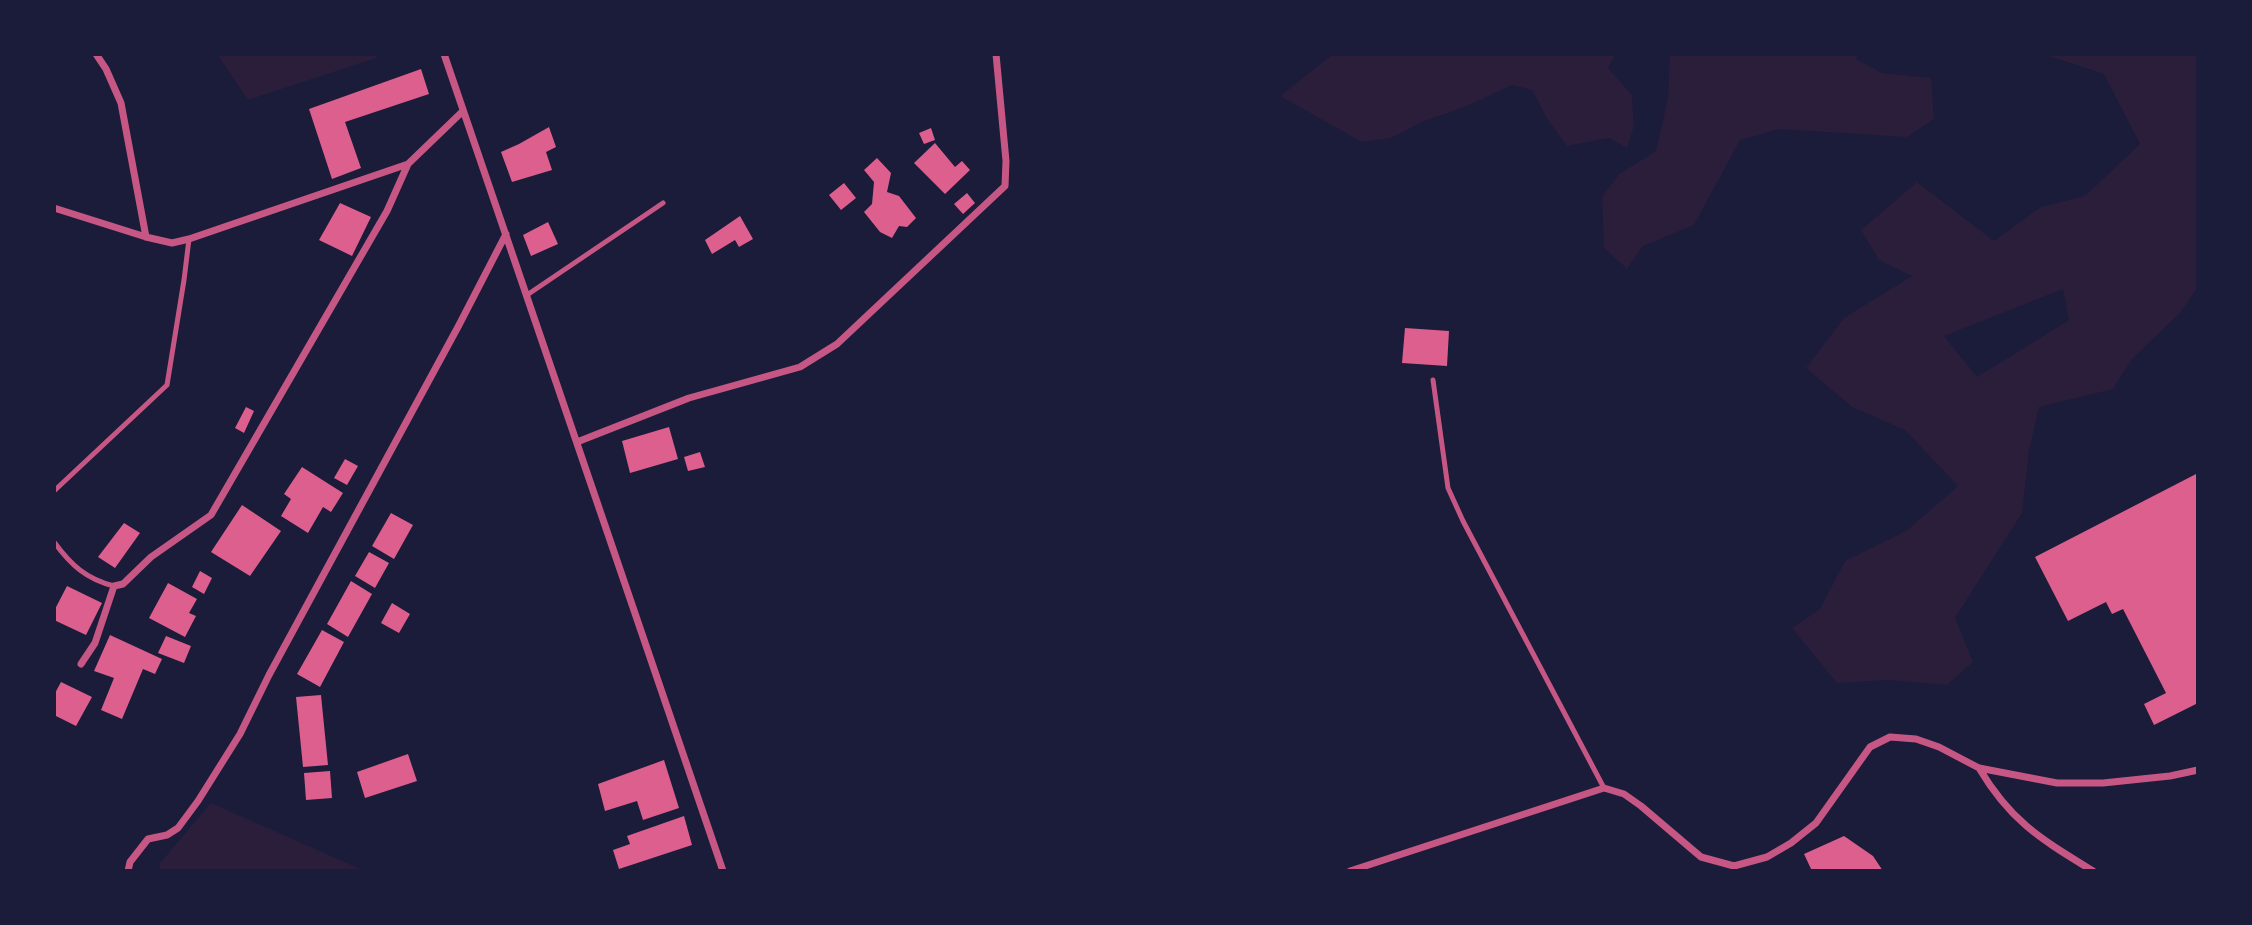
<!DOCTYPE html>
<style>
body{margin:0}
#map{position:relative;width:2252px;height:925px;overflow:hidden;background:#1b1b3a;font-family:"Golos Text",sans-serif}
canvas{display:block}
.frame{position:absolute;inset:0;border:56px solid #1b1b3a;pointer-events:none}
</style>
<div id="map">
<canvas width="2252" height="925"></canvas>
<div class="frame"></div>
</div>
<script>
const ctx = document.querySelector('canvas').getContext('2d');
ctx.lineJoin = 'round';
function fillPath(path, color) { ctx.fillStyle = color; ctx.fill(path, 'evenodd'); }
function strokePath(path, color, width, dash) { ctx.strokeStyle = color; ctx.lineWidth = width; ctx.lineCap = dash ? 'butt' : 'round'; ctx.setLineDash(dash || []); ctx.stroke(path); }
const green = new Path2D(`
 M 217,54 L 375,54 L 376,58 L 248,100 Z
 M 1333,54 L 1616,54 L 1608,68 L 1632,95 L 1634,126 L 1627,148 L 1609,138 L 1567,146 L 1548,120 L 1532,90 L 1512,85 L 1467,106 L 1422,122 L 1391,138 L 1362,142 L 1280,96 Z
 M 1670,54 L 1859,54 L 1856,59 L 1882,73 L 1931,78 L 1934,119 L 1907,137 L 1779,129 L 1740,140 L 1694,225 L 1643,246 L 1627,269 L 1604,248 L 1602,197 L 1619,174 L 1656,151 L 1668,98 Z
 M 2043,54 L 2198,54 L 2198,287 L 2180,313 L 2132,359 L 2113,389 L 2039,407 L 2029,451 L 2022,513 L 1955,618 L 1973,662 L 1947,685 L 1887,680 L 1837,683 L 1792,628 L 1820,609 L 1845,561 L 1906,531 L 1958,486 L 1905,430 L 1852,407 L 1806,368 L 1844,318 L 1912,276 L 1879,260 L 1861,230 L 1917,182 L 1994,241 L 2041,207 L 2085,196 L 2140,144 L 2104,74 ZM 2063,289 L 2069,320 L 1977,377 L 1944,336 Z
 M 211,803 L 365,871 L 159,871 L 160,863 Z`);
const building = new Path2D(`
 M 421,69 L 429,94 L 345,122 L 361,168 L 332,179 L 309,109 Z
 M 549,127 L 556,147 L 546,152 L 552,170 L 512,182 L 501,152 L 519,144 Z
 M 931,128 L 935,140 L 924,144 L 919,133 Z
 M 935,143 L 955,167 L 962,161 L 970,170 L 945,194 L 914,163 Z
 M 877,158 L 891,173 L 887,192 L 899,196 L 916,218 L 907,227 L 899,226 L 892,238 L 880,232 L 864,212 L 872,204 L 874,182 L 864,170 Z
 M 844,183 L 856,198 L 841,210 L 829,195 Z
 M 967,193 L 975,203 L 963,214 L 954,204 Z
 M 340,203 L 371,217 L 352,256 L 319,240 Z
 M 740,216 L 753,239 L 739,247 L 735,240 L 712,254 L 705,240 Z
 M 548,222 L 558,244 L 531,256 L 523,235 Z
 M 1405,328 L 1449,331 L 1447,366 L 1402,363 Z
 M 246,407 L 254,411 L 244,433 L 235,428 Z
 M 669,427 L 678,459 L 630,473 L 622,441 Z
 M 700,452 L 705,467 L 688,471 L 684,457 Z
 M 345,459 L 358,466 L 347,485 L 334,478 Z
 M 302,467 L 343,493 L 331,512 L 323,507 L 308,533 L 281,516 L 291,499 L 284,494 Z
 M 2198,473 L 2198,703 L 2154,725 L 2144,704 L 2166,693 L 2123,609 L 2112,614 L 2106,602 L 2068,621 L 2035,557 Z
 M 242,505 L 281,531 L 250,576 L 211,552 Z
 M 391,513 L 413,525 L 394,559 L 372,546 Z
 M 124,523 L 140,533 L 115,568 L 98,557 Z
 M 369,552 L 389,563 L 375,588 L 355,576 Z
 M 200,571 L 212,578 L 204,594 L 192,587 Z
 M 351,581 L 372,594 L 348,637 L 327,624 Z
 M 168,583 L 197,599 L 189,613 L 196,616 L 185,637 L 149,618 Z
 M 67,586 L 102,603 L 86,635 L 54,620 L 54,611 Z
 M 392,603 L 410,614 L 399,633 L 381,623 Z
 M 322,630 L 344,642 L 320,687 L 297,674 Z
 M 110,635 L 162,659 L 155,674 L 143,669 L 122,719 L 101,710 L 114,678 L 94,671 Z
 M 166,636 L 191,646 L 184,663 L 158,653 Z
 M 61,682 L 92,697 L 76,726 L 54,715 L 54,695 Z
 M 321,695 L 328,765 L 303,767 L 296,697 Z
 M 408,754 L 417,781 L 365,798 L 357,772 Z
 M 664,760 L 679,808 L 643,820 L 637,801 L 605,811 L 598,784 Z
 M 330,771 L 332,798 L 306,800 L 304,773 Z
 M 684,816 L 692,845 L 619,869 L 613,850 L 630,844 L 627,836 Z
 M 1844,836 L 1873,856 L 1883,871 L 1812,871 L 1804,854 Z`);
const service = new Path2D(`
 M 527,295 L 663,203
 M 1433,380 L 1448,488 L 1463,521 L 1604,788
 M 54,491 L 167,385 L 184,280 L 189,239
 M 54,542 C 71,565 86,579 114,586`);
const minor = new Path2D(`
 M 96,54 L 106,69 L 121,103 L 146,237
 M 444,54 L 723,871
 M 54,208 L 146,237 L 172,243 L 189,239 L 408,164
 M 577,442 L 689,398 L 800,367 L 837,344 L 1005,186 L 1006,161 L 996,54
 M 81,664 L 95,643 L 114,586 L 123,584 L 151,557 L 211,515 L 387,211 L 408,164 L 463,111
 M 1979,768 C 2011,822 2041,839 2093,871
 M 128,871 L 130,862 L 148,839 L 167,835 L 178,828 L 198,801 L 240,734 L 269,675 L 459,325 L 506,234
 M 1350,871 L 1604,788 L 1624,794 L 1641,806 L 1701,857 L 1734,866 L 1767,857 L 1791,843 L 1816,823 L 1870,747 L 1890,737 L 1916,739 L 1939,747 L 1979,768 L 2057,783 L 2103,783 L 2170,776 L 2198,770`);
fillPath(green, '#2a1e3b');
fillPath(building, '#dd5f8e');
strokePath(service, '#c65784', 5);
strokePath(minor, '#c65784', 7);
</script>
